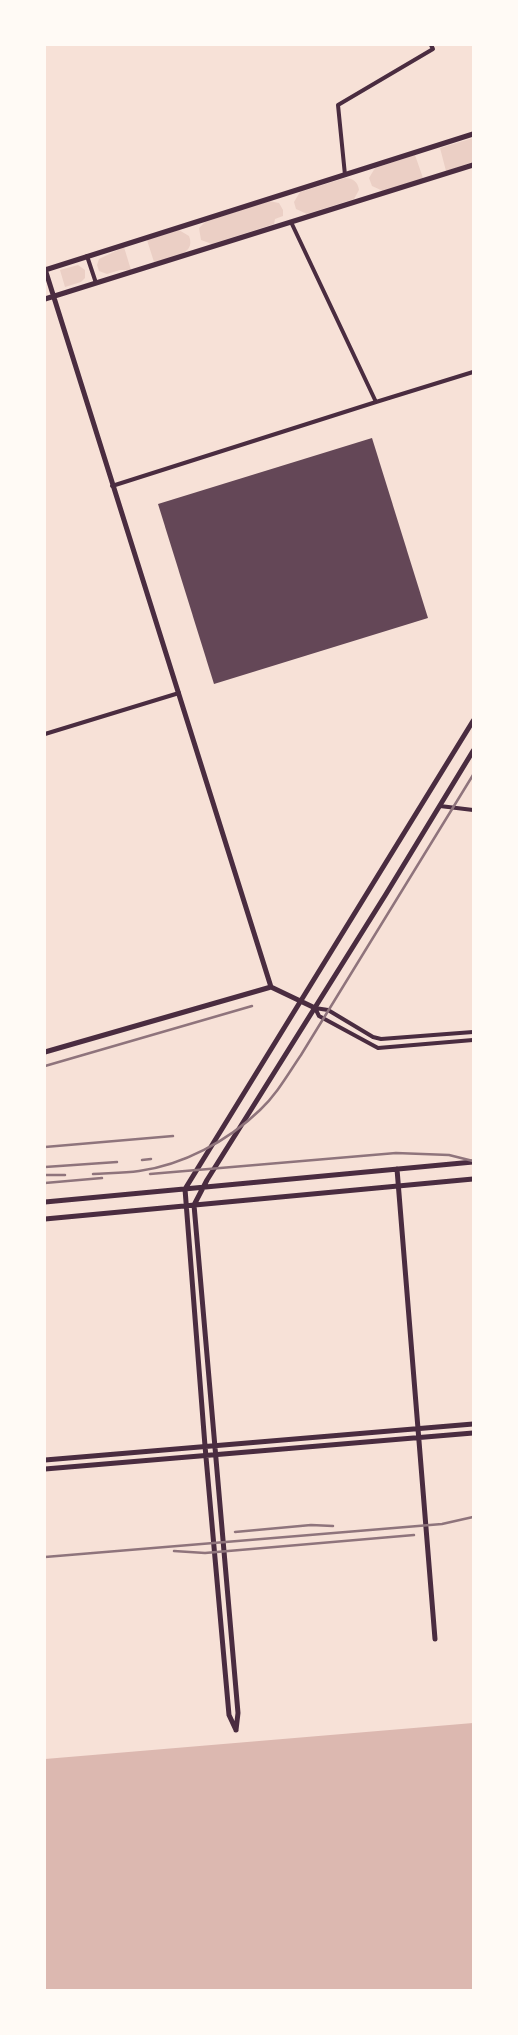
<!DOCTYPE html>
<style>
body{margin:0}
#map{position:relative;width:518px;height:2035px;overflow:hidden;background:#f7e1d7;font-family:Arial,sans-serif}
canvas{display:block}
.frame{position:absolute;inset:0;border:46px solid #fffaf5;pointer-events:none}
</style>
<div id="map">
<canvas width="518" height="2035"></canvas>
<div class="frame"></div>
</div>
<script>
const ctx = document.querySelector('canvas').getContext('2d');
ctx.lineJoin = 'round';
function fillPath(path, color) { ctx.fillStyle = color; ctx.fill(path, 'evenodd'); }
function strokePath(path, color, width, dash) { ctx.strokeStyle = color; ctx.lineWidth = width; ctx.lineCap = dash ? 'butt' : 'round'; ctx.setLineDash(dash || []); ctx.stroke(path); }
const green = new Path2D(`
 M 473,138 L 473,162 L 446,171 L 440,148 Z
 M 415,155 L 423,178 L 383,191 L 372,186 L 369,178 L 375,168 Z
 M 345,178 C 353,178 358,182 359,190 L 354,199 L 307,214 L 296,209 L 294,202 L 300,192 Z
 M 269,201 L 279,203 L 283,210 L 283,216 L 275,219 L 274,224 L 212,244 L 201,240 L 199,228 L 205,222 Z
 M 179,230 L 189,236 C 197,256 168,258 154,262 L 147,240 Z
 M 124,247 L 131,270 L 120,270 L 107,274 L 99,271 L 97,265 L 99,259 Z
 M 78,265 L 85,270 L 85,278 L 81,282 L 65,287 L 60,270 Z`);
const water = new Path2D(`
 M 473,1723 L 473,1990 L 45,1990 L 45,1759 Z`);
const building = new Path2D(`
 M 372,438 L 428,618 L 214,684 L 158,504 Z`);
const minor = new Path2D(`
 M 345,175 L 338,105 L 433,49 L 431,45
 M 291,222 L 376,402 L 473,372
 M 87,256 L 96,283
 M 112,486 L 376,402
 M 45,734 L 179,693
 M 440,806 L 473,810
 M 315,1008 L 319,1016 L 378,1048 L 473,1040
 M 315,1008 L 328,1010 L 373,1037 L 381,1039 L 473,1032`);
const tertiary = new Path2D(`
 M 45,269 L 271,987 L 315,1008
 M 45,270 L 473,134
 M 45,299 L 473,165
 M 45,1052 L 271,987
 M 397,1169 L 435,1639
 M 45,1202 L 473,1162
 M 45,1219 L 473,1179
 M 45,1460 L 473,1424
 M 45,1469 L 473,1433
 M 236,1730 L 229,1715 L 205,1446 L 185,1189 L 473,721
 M 236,1730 L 238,1713 L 194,1205 L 207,1180 L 386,894 L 473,751`);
const rail = new Path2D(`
 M 45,1066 L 252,1006
 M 45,1147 L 173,1136
 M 142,1160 L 151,1159
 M 45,1167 L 117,1162
 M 93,1174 C 108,1173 124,1173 139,1171 C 183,1165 228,1141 260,1110 C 277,1094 288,1074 301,1055 L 473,775
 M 150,1174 L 396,1153 L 449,1155 L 473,1161
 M 45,1175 L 65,1175
 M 45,1183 L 102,1178
 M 235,1532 L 311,1525 L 333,1526
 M 174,1551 L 205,1553 L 414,1535
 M 45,1557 L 442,1524 L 473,1517`);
fillPath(green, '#ebcfc5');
fillPath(water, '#dcb8b0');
fillPath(building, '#644757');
strokePath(minor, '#4a2c40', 4);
strokePath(tertiary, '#4a2c40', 5);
strokePath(rail, '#8f747c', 2.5);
</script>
